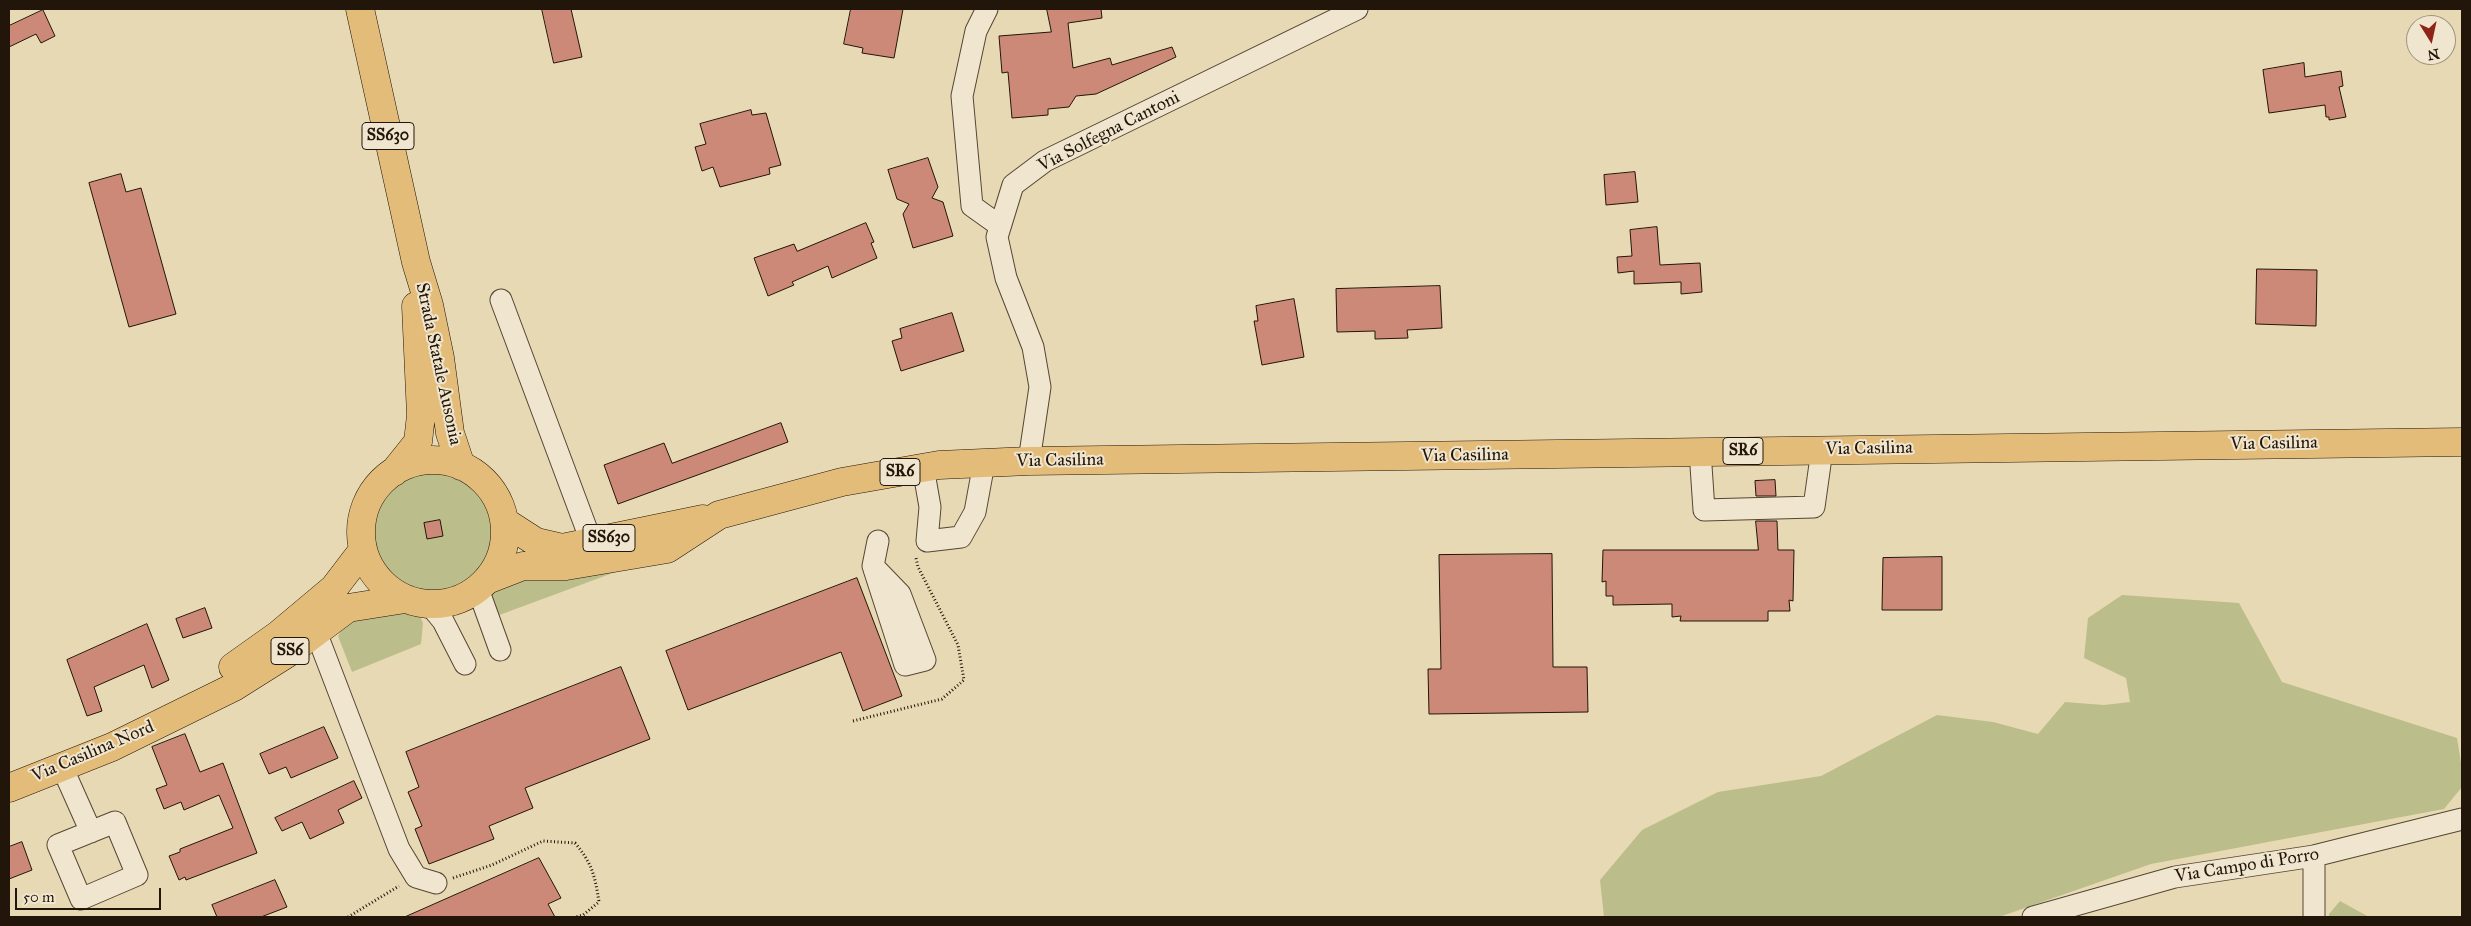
<!DOCTYPE html>
<style>
body{margin:0}
#map{position:relative;width:2471px;height:926px;overflow:hidden;background:#e8d9b5;font-family:"IM FELL Great Primer",serif}
canvas{display:block}
.frame{position:absolute;inset:0;border:10px solid #221509;pointer-events:none}
.north{position:absolute;left:2406px;top:15px;width:50px;height:50px;box-sizing:border-box;background:#f0e6cf;border:1px solid #9e9280;border-radius:50%;rotate:170deg;font-size:14px;font-weight:700;line-height:20px;text-align:center;color:#221509}
.north::after{content:'';display:block;margin:auto;width:18px;height:22px;background:#8f2418;clip-path:polygon(50% 0,100% 100%,50% 72%,0 100%)}
.scale{position:absolute;left:15px;top:888px;width:146px;height:22px;box-sizing:border-box;border:2px solid #221509;border-top:0;padding-left:6px;font-size:15px;line-height:18px;white-space:nowrap;color:#221509;-webkit-text-stroke:4px #f0e6cf;paint-order:stroke}
</style>
<div id="map">
<canvas width="2471" height="926"></canvas>
<div class="frame"></div>
<div class="north">N</div>
<div class="scale">50 m</div>
</div>
<script>
const ctx = document.querySelector('canvas').getContext('2d');
ctx.lineJoin = 'round';
function fillPath(path, color) { ctx.fillStyle = color; ctx.fill(path, 'evenodd'); }
function strokePath(path, color, width, dash) { ctx.strokeStyle = color; ctx.lineWidth = width; ctx.lineCap = dash ? 'butt' : 'round'; ctx.setLineDash(dash || []); ctx.stroke(path); }
function drawText(font, color, halo, rows, align = 'center') {
  ctx.font = font + ' "IM FELL Great Primer",serif'; ctx.lineWidth = 4; ctx.setLineDash([]); ctx.textBaseline = 'middle'; ctx.strokeStyle = halo; ctx.fillStyle = color; for (const [text, x, y, turn = 0] of rows) {
    ctx.save(); ctx.translate(x, y); ctx.rotate((+turn || 0) * Math.PI / 180); ctx.textAlign = isNaN(turn) ? turn : align; if (halo) ctx.strokeText(text, 0, 0); ctx.fillText(text, 0, 0); ctx.restore();
  }
}
const green = new Path2D(`
 M369 530a62 62 0 1 1 124 0a62 62 0 1 1-124 0Z
 M 656,557 L 494,617 L 490,594 L 498,583 Z
 M 2122,595 L 2239,603 L 2282,682 L 2457,738 L 2462,769 L 2462,787 L 2444,809 L 2151,864 L 1999,917 L 1604,917 L 1600,880 L 1642,830 L 1718,792 L 1821,776 L 1937,715 L 1993,722 L 2038,734 L 2065,702 L 2104,705 L 2130,702 L 2126,678 L 2084,658 L 2088,618 Z
 M 397,605 L 417,610 L 423,623 L 421,644 L 352,672 L 338,636 C 348,617 377,611 397,605 Z
 M 2340,901 L 2369,917 L 2329,917 L 2329,914 Z`);
const building = new Path2D(`
 M 542,9 L 571,9 L 582,57 L 554,63 Z
 M 851,9 L 903,9 L 894,58 L 862,53 L 863,48 L 844,44 Z
 M 1047,9 L 1101,9 L 1102,18 L 1068,23 L 1073,68 L 1110,58 L 1112,65 L 1172,47 L 1176,57 L 1096,94 L 1076,96 L 1069,107 L 1048,109 L 1048,115 L 1012,118 L 1008,72 L 1002,73 L 999,36 L 1051,32 Z
 M 43,10 L 55,36 L 41,43 L 36,34 L 9,47 L 9,26 Z
 M 2304,63 L 2305,77 L 2341,71 L 2343,86 L 2339,87 L 2346,117 L 2329,120 L 2329,117 L 2326,117 L 2325,105 L 2269,113 L 2263,70 Z
 M 751,110 L 752,115 L 766,113 L 781,165 L 769,168 L 770,174 L 720,187 L 713,167 L 702,171 L 695,147 L 706,144 L 700,124 Z
 M 928,158 L 938,187 L 932,198 L 943,202 L 953,236 L 913,248 L 903,214 L 909,204 L 897,199 L 888,170 Z
 M 1635,172 L 1638,202 L 1606,205 L 1604,175 Z
 M 121,174 L 126,192 L 141,188 L 176,314 L 129,327 L 89,183 Z
 M 866,223 L 874,242 L 871,243 L 877,258 L 832,278 L 828,266 L 792,282 L 794,285 L 768,296 L 754,258 L 794,244 L 797,251 Z
 M 1657,227 L 1660,265 L 1700,263 L 1702,292 L 1681,294 L 1681,282 L 1634,284 L 1634,271 L 1618,273 L 1617,257 L 1632,256 L 1630,230 Z
 M 2257,269 L 2317,270 L 2316,326 L 2256,324 Z
 M 1440,286 L 1442,328 L 1407,330 L 1408,338 L 1375,339 L 1375,331 L 1337,332 L 1336,289 Z
 M 1294,299 L 1304,357 L 1262,365 L 1254,321 L 1258,321 L 1256,306 Z
 M 952,313 L 964,351 L 901,371 L 892,341 L 902,338 L 900,329 Z
 M 781,423 L 788,442 L 618,504 L 604,465 L 664,443 L 672,463 Z
 M 1775,480 L 1776,496 L 1756,496 L 1755,481 Z
 M 440,520 L 443,536 L 427,539 L 424,523 Z
 M 1756,521 L 1777,521 L 1778,550 L 1794,550 L 1793,601 L 1789,600 L 1790,611 L 1768,611 L 1768,621 L 1680,621 L 1681,616 L 1672,617 L 1672,604 L 1613,605 L 1613,596 L 1606,596 L 1606,581 L 1602,582 L 1603,550 L 1758,550 Z
 M 1552,554 L 1553,667 L 1587,667 L 1588,712 L 1429,714 L 1428,669 L 1441,669 L 1439,555 Z
 M 1942,557 L 1942,610 L 1882,610 L 1883,558 Z
 M 857,578 L 902,696 L 863,711 L 841,652 L 688,710 L 666,651 Z
 M 205,608 L 212,628 L 183,638 L 176,619 Z
 M 147,624 L 169,680 L 152,688 L 144,665 L 94,687 L 102,711 L 87,716 L 67,660 Z
 M 621,667 L 650,739 L 525,788 L 533,808 L 489,826 L 494,839 L 429,864 L 415,829 L 422,826 L 408,792 L 419,787 L 406,752 Z
 M 324,727 L 338,758 L 291,778 L 286,767 L 269,774 L 260,754 Z
 M 185,734 L 200,772 L 223,763 L 257,853 L 186,880 L 185,877 L 179,880 L 169,856 L 180,852 L 180,849 L 233,828 L 219,795 L 184,810 L 181,802 L 164,809 L 156,789 L 167,785 L 152,747 Z
 M 354,781 L 362,798 L 338,810 L 344,823 L 310,839 L 302,822 L 282,831 L 275,818 Z
 M 22,842 L 32,870 L 9,879 L 9,847 Z
 M 539,858 L 561,898 L 548,904 L 555,917 L 405,917 Z
 M 275,880 L 287,907 L 261,917 L 217,917 L 212,905 Z`);
const path = new Path2D(`
 M 853,721 L 942,699 L 964,680 L 958,645 L 918,567 L 916,558
 M 453,878 L 492,865 L 543,841 L 575,843 C 592,863 595,876 599,902 L 583,915 L 576,917
 M 348,917 L 399,886`);
const minor = new Path2D(`
 M 987,9 L 976,31 L 962,96 L 972,206 L 1000,226
 M 501,300 L 591,541
 M 1700,451 L 1704,510 L 1814,507 L 1822,450
 M 1029,461 L 1040,387 L 1033,347 L 1006,278 L 997,237 L 1013,185 L 1045,161 L 1357,9
 M 923,467 L 930,507 L 927,541 L 961,537 L 975,512 L 984,463
 M 873,566 L 900,594 L 925,660 L 905,665 L 873,566 L 878,541
 M 478,589 L 500,650
 M 429,604 L 443,621 L 465,664
 M 316,632 L 399,849 L 416,877 L 436,883
 M 62,767 L 91,832
 M 115,822 L 137,875 L 81,899 L 58,845 Z
 M 2314,856 L 2314,917
 M 2033,917 L 2175,877 L 2314,856 L 2462,819`);
const major = new Path2D(`
 M 360,9 L 416,262 L 429,305 L 440,358 L 450,433 L 461,466
 M361 532a72 72 0 1 1 144 0a72 72 0 1 1-144 0Z
 M 394,472 L 418,442 L 421,415 L 416,306
 M 505,522 L 536,542 L 562,548 L 703,519
 M 487,580 L 523,566 L 566,566 L 667,549 L 719,515 L 842,482 L 939,465 L 1029,461 L 2462,442
 M 233,667 L 278,635 L 334,588 L 363,550
 M 9,788 L 112,747 L 234,687 L 288,653 L 348,608 L 405,599`);
const shields = [
 [388,136,52],
 [1743,451,40],
 [900,472,40],
 [609,538,52],
 [290,651,38]
];
const shieldNames = [
 ["SS630",388,136],
 ["SR6",1743,451],
 ["SR6",900,472],
 ["SS630",609,538],
 ["SS6",290,651]
];
const streetNames = [
 ["Via Solfegna Cantoni",1109,132,-27],
 ["Strada Statale Ausonia",438,364,78],
 ["Via Casilina",2274,444,-1],
 ["Via Casilina",1869,449,-1],
 ["Via Casilina",1465,456,-1],
 ["Via Casilina",1060,461,-1],
 ["Via Casilina Nord",93,752,-23],
 ["Via Campo di Porro",2247,866,-9]
];
fillPath(green, '#bbbe8a');
fillPath(building, '#cd8977');
strokePath(building, '#221509', 1);
strokePath(minor, '#544634', 23);
strokePath(major, '#221509', 29);
strokePath(path, '#221509', 3, [1, 2.5]);
strokePath(minor, '#f0e6cf', 21);
strokePath(major, '#e4bc7a', 28);
for (const [x, y, w] of shields) { const box = new Path2D(); box.roundRect(x - w / 2, y - 13.5, w, 27, 4); ctx.fillStyle = '#f0e6cf'; ctx.fill(box); strokePath(box, '#221509', 1); }
drawText('bold 16px', '#221509', null, shieldNames);
drawText('18px', '#221509', '#f0e6cf', streetNames);
</script>
